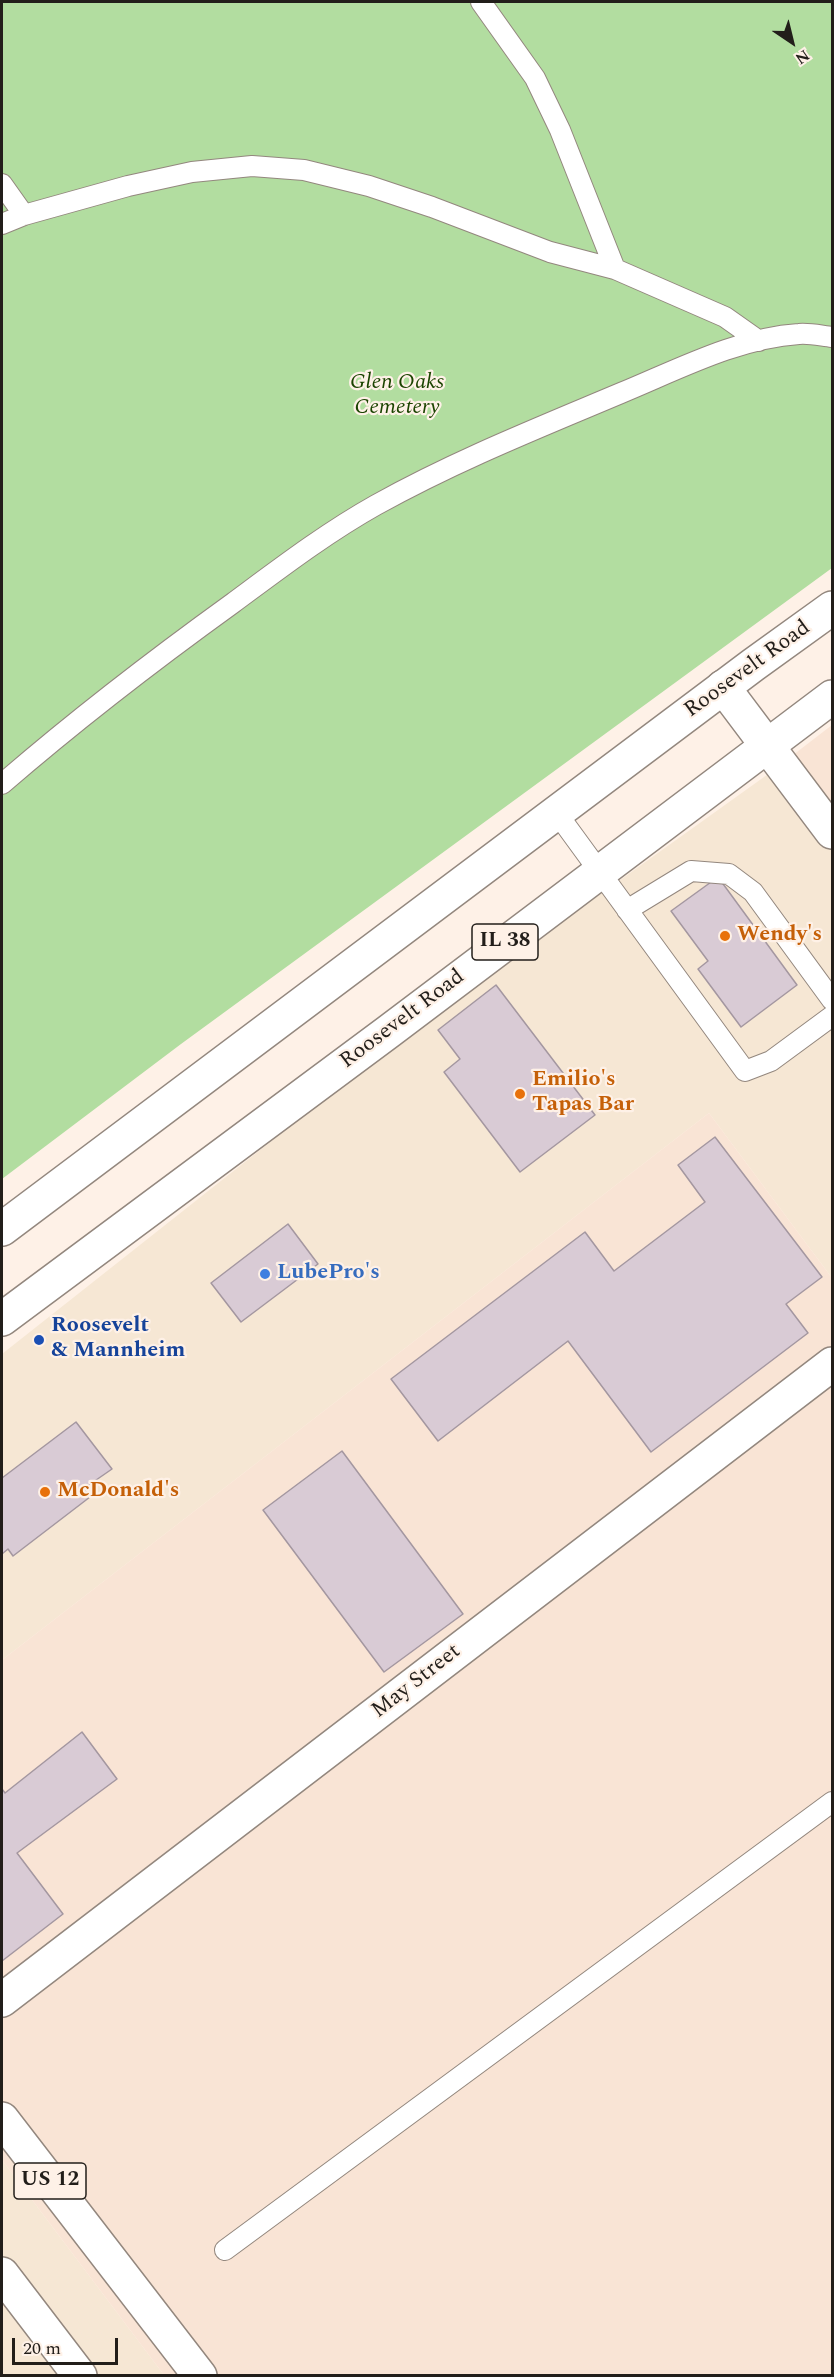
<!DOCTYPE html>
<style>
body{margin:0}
#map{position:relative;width:834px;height:2377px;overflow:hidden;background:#fef1e7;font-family:Spectral,serif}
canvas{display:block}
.frame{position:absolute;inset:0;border:3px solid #221e1a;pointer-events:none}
.north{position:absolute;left:762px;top:12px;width:60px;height:60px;-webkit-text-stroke:4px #fef1e7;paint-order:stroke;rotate:145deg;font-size:16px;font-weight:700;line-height:24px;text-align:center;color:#221e1a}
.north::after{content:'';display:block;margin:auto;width:21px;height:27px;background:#221e1a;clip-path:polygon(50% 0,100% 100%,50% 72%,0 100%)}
.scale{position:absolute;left:12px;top:2338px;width:106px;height:27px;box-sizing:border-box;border:3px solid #221e1a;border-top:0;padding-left:8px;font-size:18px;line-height:21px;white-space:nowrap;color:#221e1a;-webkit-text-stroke:4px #fef1e7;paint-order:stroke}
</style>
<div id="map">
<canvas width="834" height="2377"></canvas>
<div class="frame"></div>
<div class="north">N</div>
<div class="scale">20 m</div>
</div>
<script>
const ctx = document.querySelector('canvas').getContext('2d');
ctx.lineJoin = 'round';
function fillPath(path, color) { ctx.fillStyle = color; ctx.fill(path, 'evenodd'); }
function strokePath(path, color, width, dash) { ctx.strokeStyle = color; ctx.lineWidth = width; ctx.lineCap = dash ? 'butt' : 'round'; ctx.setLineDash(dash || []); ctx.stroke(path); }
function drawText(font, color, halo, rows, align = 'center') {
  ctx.font = font + ' Spectral,serif'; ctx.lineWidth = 4.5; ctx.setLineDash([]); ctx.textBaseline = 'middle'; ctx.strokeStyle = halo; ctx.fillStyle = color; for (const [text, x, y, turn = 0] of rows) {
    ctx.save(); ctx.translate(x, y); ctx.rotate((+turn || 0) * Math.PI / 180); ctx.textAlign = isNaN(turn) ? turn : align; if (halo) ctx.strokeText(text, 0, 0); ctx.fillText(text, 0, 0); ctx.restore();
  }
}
const commercial = new Path2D(`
 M 771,772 L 832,851 L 832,1278 L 709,1113 L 2,1660 L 2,1354 L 422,1022 Z
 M 2,2160 L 164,2375 L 2,2375 Z`);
const built = new Path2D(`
 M 832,725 L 832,851 L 771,772 Z
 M 709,1113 L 832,1278 L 832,2375 L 164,2375 L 2,2160 L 2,1660 Z`);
const green = new Path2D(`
 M 2,2 L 832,2 L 832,568 L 181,1044 L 2,1179 Z`);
const building = new Path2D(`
 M 718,877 L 797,985 L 741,1027 L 698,969 L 708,961 L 671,911 Z
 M 496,985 L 595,1115 L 520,1172 L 444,1072 L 460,1059 L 438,1030 Z
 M 715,1137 L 822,1277 L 786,1304 L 808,1333 L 651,1452 L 568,1341 L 438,1441 L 391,1379 L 585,1232 L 614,1271 L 705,1202 L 678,1165 Z
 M 288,1224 L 318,1264 L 241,1322 L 211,1283 Z
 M 76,1422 L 112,1469 L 86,1487 L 90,1497 L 13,1556 L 8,1549 L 2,1554 L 2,1478 Z
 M 342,1451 L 463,1614 L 384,1672 L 263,1510 Z
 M 82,1732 L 117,1779 L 17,1853 L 63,1914 L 2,1961 L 2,1789 L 5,1793 Z`);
const lane = new Path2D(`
 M 481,2 L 535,78 L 560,130 L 615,269
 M 2,184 L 24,215
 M 2,224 L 24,215 L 128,186 L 192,172 L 252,166 L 304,170 L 369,186 L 432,207 L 550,252 L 615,269 L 725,317 L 759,341
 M 2,784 C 76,720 154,660 233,603 C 279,569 326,533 376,505 C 455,461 538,428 621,393 C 677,370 737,338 799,334 C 810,333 822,336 832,337
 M 556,812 L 745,1071 L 771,1061 L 832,1016
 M 627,910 L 691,871 L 729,874 L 753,892 L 832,1000
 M 225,2250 L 832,1802`);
const street = new Path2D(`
 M 723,687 L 832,832
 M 2,2000 L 832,1364`);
const primary = new Path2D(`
 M 2,1229 L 753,665 L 832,608
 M 2,1319 L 388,1032 L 832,697
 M 2,2119 L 200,2376
 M 2,2274 L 80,2376`);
const markers = [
 [725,936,6,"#e8710a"],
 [520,1094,6,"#e8710a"],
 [265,1274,6,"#3f7fe0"],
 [39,1340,6,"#1a4fb4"],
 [45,1492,6,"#e8710a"]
];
const shields = [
 [505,942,66],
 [50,2181,72]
];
const shieldNames = [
 ["IL 38",505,942],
 ["US 12",50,2181]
];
const parkNames = [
 ["Glen Oaks",397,384],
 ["Cemetery",397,409]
];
const streetNames = [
 ["Roosevelt Road",748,670,-36],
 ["Roosevelt Road",403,1020,-37],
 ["May Street",417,1682,-38]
];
const foodNames = [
 ["Wendy's",737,936],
 ["Emilio's",532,1081],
 ["Tapas Bar",532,1106],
 ["McDonald's",57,1492]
];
const shopNames = [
 ["LubePro's",277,1274]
];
const transitNames = [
 ["Roosevelt",51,1327],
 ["& Mannheim",51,1352]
];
fillPath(commercial, '#f6e7d4');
fillPath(built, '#f9e4d5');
fillPath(green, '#b2dda0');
fillPath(building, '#d9cbd5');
strokePath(building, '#a497a0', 1.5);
strokePath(lane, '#93877e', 22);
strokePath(street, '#93877e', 36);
strokePath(primary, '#93877e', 36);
strokePath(lane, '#fff', 20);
strokePath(street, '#fff', 33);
strokePath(primary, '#fff', 33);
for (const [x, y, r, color] of markers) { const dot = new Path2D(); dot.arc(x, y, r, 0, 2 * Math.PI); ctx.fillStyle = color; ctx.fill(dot); strokePath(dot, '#fef1e7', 2); }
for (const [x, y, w] of shields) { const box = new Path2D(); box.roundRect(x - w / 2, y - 18, w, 36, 4.5); ctx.fillStyle = '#fef1e7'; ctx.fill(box); strokePath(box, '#221e1a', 1.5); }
drawText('bold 21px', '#221e1a', null, shieldNames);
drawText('italic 22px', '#1b4400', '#fef1e7', parkNames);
drawText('22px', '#221e1a', '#fef1e7', streetNames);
drawText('bold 22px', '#c56008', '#fef1e7', foodNames, 'left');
drawText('bold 22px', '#366cbe', '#fef1e7', shopNames, 'left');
drawText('bold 22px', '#164399', '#fef1e7', transitNames, 'left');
</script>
